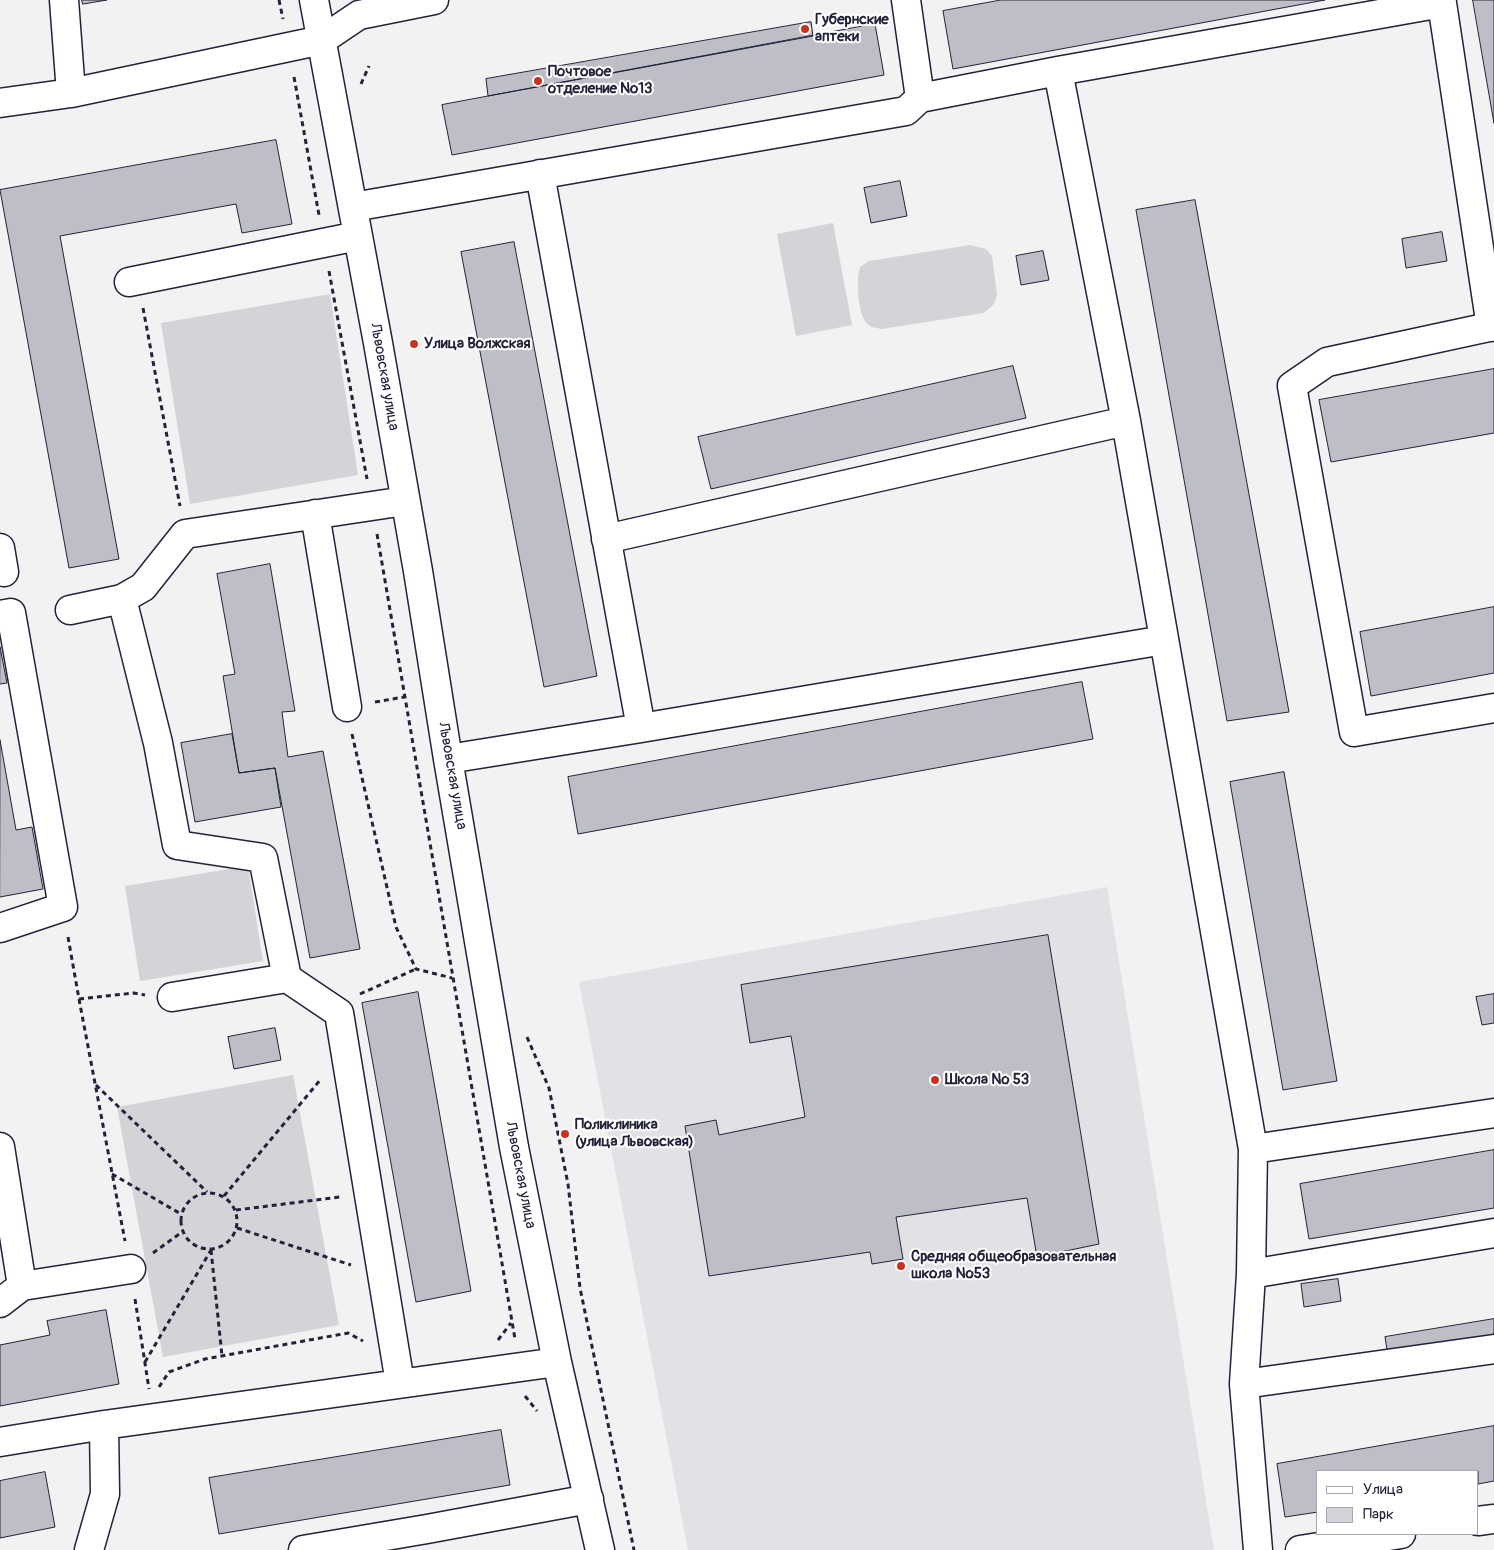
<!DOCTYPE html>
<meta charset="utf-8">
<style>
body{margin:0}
#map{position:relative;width:1494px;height:1550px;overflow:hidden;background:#f2f2f3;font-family:Pangolin,sans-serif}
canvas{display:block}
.legend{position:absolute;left:1316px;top:1470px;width:162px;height:65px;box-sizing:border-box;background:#fff;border:1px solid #a7a7b1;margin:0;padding:6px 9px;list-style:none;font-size:15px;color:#22223b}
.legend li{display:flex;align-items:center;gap:10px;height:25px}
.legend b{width:25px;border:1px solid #a7a7b1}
</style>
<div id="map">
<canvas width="1494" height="1550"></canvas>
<ul class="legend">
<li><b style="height:6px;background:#fff"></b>Улица</li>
<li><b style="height:14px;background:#d3d3d8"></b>Парк</li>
</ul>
</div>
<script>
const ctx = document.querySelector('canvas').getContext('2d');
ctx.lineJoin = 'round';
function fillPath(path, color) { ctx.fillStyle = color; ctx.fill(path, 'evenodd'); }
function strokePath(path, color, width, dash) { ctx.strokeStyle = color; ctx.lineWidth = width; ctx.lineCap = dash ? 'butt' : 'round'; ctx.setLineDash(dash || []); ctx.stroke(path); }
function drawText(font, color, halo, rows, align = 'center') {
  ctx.font = font + ' Pangolin,sans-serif'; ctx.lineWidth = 4; ctx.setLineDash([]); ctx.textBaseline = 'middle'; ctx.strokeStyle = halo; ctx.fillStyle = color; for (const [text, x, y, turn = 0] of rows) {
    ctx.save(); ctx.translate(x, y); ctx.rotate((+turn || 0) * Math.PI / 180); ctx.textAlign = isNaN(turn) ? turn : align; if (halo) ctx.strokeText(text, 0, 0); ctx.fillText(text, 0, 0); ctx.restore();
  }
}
const built = new Path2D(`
 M 1107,887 L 1214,1550 L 688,1550 L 579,982 Z`);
const green = new Path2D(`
 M 833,223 L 852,325 L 796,336 L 777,234 Z
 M 970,245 L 986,249 L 992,256 L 997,295 L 994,304 L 984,313 L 882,329 C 879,328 873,328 870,326 C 857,318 856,280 860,267 L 869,261 Z
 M 330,294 L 358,475 L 190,504 L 161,323 Z
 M 248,866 L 263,961 L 140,981 L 125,886 Z
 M 293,1075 L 339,1325 L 163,1357 L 117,1107 Z`);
const building = new Path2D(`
 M 82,0 L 107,0 L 83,4 Z
 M 1001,0 L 1325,0 L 953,69 L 943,11 Z
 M 1473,0 L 1494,0 L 1494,123 Z
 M 811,22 L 813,36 L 488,96 L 486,79 Z
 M 875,24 L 884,75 L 452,155 L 442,105 Z
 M 276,140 L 292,224 L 242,233 L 236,204 L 60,236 L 119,559 L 69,568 L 0,190 Z
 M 900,181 L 907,216 L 871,223 L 864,188 Z
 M 1195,200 L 1289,712 L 1227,721 L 1136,210 Z
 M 1442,232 L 1447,261 L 1406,268 L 1402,239 Z
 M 514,242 L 597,676 L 544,687 L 461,252 Z
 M 1043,251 L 1049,280 L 1021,285 L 1016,256 Z
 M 1013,366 L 1026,418 L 711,489 L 698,437 Z
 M 1494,369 L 1494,433 L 1331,462 L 1319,400 Z
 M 270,564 L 295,711 L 282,712 L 288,757 L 323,751 L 360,949 L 310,958 L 275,768 L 239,773 L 223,676 L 235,674 L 217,574 Z
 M 1494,607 L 1494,673 L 1371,696 L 1360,632 Z
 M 0,647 L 7,683 L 0,684 Z
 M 1082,682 L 1093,739 L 578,834 L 568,777 Z
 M 232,734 L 239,773 L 275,768 L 281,807 L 195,822 L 181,743 Z
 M 0,740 L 16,830 L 32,827 L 43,889 L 0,897 Z
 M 1284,772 L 1337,1081 L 1283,1090 L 1230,782 Z
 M 1048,935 L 1099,1244 L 1037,1257 L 1027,1198 L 896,1217 L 903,1259 L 872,1264 L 870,1252 L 709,1276 L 685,1126 L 716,1120 L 719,1135 L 805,1117 L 791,1036 L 750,1043 L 741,985 Z
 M 418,992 L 471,1291 L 416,1302 L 362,1003 Z
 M 1494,994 L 1494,1023 L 1482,1025 L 1476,997 Z
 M 275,1028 L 281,1060 L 234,1069 L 228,1037 Z
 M 1494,1150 L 1494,1208 L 1309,1239 L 1300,1184 Z
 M 1338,1279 L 1341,1301 L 1304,1307 L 1301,1284 Z
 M 106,1310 L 119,1384 L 0,1406 L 0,1345 L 50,1335 L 47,1321 Z
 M 1494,1319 L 1494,1338 L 1388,1356 L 1385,1337 Z
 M 1494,1426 L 1494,1481 L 1478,1484 L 1478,1471 L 1318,1471 L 1318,1512 L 1285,1517 L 1277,1464 Z
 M 501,1430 L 510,1485 L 219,1534 L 209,1478 Z
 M 45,1472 L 55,1527 L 0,1538 L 0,1481 Z`);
const path = new Path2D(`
 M 279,0 L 283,19
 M 294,77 L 319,215
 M 361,84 L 369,66
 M 329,271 L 367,479
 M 143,308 L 180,506
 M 377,534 L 515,1339
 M 375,702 L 404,697
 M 352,734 L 396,927 L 416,969 L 452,978
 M 68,937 L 79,999 L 134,993 L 145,995
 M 360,994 L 416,969
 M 79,999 L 125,1241
 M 527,1037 L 549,1088 L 568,1184 L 580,1288 L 634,1550
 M 96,1085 L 207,1192
 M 112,1174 L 181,1214
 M181 1221a28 28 0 1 1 56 0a28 28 0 1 1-56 0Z
 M 224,1196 L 321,1079
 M 236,1210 L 340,1197
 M 237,1228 L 351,1265
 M 211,1250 L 222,1356
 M 153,1253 L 182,1232
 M 135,1299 L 149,1389
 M 498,1340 L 511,1323
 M 145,1362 L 211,1250
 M 159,1387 L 169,1372 L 205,1359 L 348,1333 L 363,1341
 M 525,1396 L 537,1411`);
const minor = new Path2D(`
 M 64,0 L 71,93
 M 314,0 L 378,343 L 418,571 L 448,759 L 514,1147 L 557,1362 L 600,1550
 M 906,0 L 920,98
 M 1442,3 L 1491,327
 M 1058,71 L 1126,421 L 1253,1149 L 1251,1274 L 1244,1384 L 1258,1550
 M 0,103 L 71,93 L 322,40 L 359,15 L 434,0
 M 540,174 L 641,728
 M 353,207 L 906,111 L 920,98 L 1058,71 L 1442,3 L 1441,0
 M 129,282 L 358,236
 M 1494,326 L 1327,362 L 1292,386 L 1354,732 L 1494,708
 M 315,514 L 347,707
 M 606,539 L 1126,421
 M 0,548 L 4,572
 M 70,610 L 122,599
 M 0,615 L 11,613 L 63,907 L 0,928
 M 448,759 L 641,728 L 1164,640
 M 172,997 L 287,978
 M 0,1147 L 22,1286 L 131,1269
 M 1253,1149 L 1494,1113
 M 1251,1274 L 1494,1233
 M 0,1303 L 22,1286
 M 400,1383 L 339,1013 L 287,978 L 263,858 L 177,845 L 158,743 L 122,599 L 143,587 L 185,534 L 405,501
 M 1244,1384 L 1494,1349
 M 0,1442 L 104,1425 L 557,1362
 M 1478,1521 L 1494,1519
 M 89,1550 L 105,1494 L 104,1425
 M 303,1550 L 427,1529 L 589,1499
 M 1300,1550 L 1401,1534`);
const markers = [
 [805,29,5,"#c8321e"],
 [538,81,5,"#c8321e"],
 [414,344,5,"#c8321e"],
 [935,1080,5,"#c8321e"],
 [565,1134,5,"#c8321e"],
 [901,1266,5,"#c8321e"]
];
const poiNames = [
 ["Губернские",815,20],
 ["аптеки",815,37],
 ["Почтовое",548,72],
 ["отделение №13",548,89],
 ["Улица Волжская",424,344],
 ["Школа № 53",945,1080],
 ["Поликлиника",575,1125],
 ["(улица Львовская)",575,1142],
 ["Средняя общеобразовательная",911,1257],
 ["школа №53",911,1274]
];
const streetNames = [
 ["Львовская улица",384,377,80],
 ["Львовская улица",452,776,80],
 ["Львовская улица",520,1175,79]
];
fillPath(built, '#e2e2e6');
fillPath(green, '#d3d3d8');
fillPath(building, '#bebec6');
strokePath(building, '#22223b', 1);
strokePath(minor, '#22223b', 31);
strokePath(path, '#22223b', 3, [5, 4]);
strokePath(minor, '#fff', 28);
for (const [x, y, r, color] of markers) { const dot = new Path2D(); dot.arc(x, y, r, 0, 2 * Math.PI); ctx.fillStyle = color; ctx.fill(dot); strokePath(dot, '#fff', 2); }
drawText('bold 15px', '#22223b', '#fff', poiNames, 'left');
drawText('15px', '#22223b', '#fff', streetNames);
</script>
